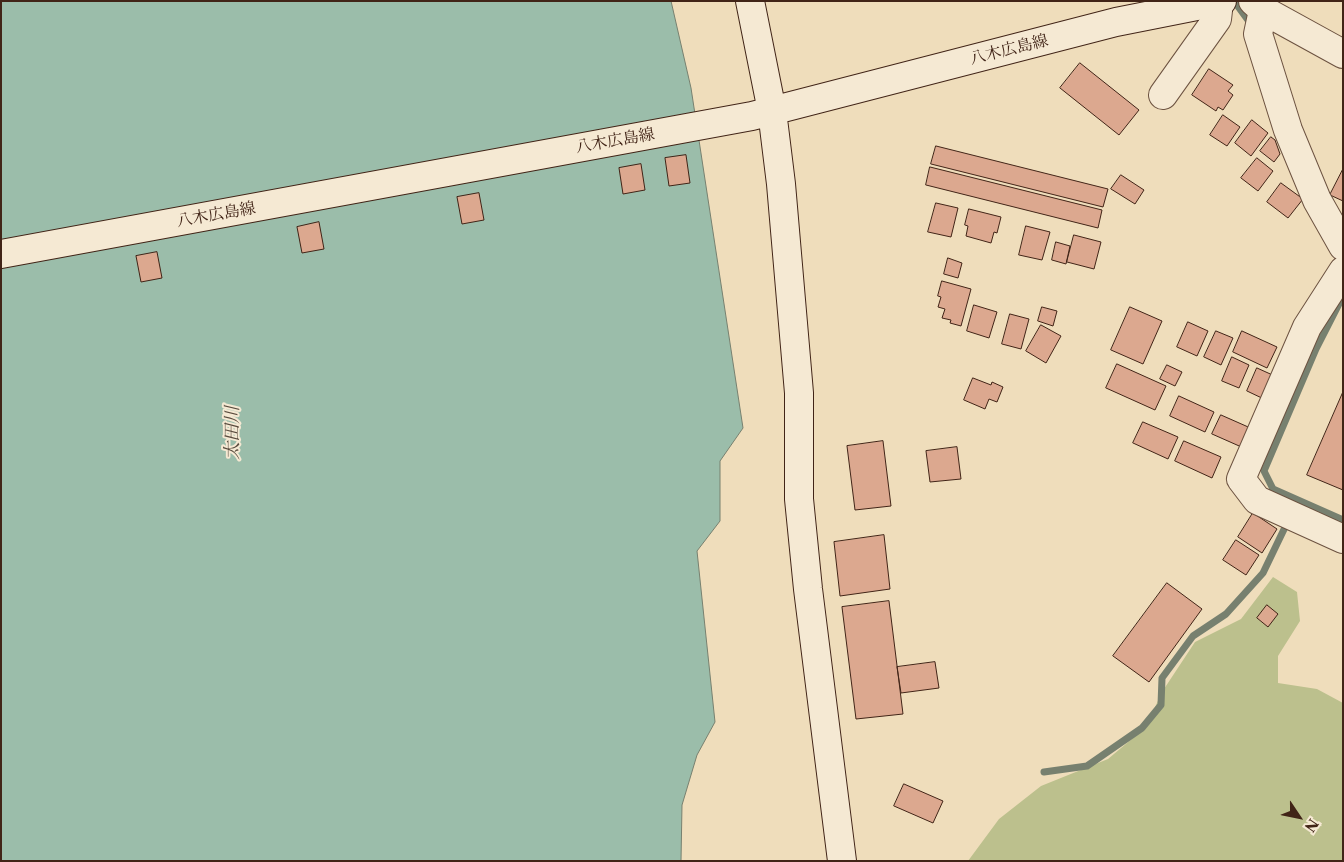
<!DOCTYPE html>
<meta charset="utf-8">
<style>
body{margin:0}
#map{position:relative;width:1344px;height:862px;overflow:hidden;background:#efddbb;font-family:"Libre Caslon Text",serif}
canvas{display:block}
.frame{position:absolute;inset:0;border:2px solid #412417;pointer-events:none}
.north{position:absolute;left:1274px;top:792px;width:50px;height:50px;-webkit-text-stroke:4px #f5e9d3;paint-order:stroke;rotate:124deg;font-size:14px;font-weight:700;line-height:20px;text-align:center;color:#412417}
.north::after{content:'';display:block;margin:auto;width:18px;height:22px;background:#412417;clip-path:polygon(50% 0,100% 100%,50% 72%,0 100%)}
</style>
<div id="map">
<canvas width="1344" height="862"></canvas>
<div class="frame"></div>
<div class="north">N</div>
</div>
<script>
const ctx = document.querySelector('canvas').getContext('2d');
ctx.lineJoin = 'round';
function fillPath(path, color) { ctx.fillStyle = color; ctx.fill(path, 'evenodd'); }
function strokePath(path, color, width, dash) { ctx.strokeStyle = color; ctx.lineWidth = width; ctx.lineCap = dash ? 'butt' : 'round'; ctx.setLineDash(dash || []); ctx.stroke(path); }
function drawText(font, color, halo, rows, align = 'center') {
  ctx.font = font + ' "Libre Caslon Text","Noto Serif JP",serif'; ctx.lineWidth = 4; ctx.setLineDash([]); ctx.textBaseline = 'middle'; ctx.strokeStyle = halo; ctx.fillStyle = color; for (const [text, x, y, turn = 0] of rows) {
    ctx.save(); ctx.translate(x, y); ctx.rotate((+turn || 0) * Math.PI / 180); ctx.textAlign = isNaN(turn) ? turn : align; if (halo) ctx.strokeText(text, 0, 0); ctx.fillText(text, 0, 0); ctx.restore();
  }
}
const green = new Path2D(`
 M 1273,577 L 1297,592 L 1300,621 L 1278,656 L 1278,683 L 1317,689 L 1343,703 L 1343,861 L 968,861 L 999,819 L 1041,786 L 1108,759 L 1146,727 L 1162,692 L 1195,642 L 1241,619 Z`);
const water = new Path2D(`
 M 1,1 L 671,1 L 691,88 L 743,428 L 720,461 L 720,521 L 697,551 L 715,722 L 697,755 L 682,805 L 681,861 L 1,861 Z`);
const stream = new Path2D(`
 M 1234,1 L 1253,27
 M 1343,296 L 1316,349 L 1264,471 L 1273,489 L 1343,520
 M 1044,772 L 1087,766 L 1142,728 L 1161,705 L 1162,678 L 1193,636 L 1226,614 L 1263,573 L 1288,521`);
const building = new Path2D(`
 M 1080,63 L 1139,110 L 1119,135 L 1060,88 Z
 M 1209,69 L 1233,85 L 1228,91 L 1233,95 L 1223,110 L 1218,107 L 1216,111 L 1192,95 Z
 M 1223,115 L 1240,127 L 1227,146 L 1210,135 Z
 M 1252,120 L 1268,133 L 1251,156 L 1235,143 Z
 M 1271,137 L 1275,140 L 1280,154 L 1274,162 L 1260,151 Z
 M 936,146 L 1108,189 L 1103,207 L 931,164 Z
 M 686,155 L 690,183 L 669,186 L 665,158 Z
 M 1257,158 L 1273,171 L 1258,191 L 1241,178 Z
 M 641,164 L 645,190 L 623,194 L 619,168 Z
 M 930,167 L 1102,210 L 1098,228 L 926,185 Z
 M 1343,169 L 1343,201 L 1330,195 Z
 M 1121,175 L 1144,190 L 1135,204 L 1111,189 Z
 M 1281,183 L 1303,199 L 1288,218 L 1267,202 Z
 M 479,193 L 484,220 L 462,224 L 457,197 Z
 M 936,203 L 958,208 L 951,237 L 928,232 Z
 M 969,209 L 1001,217 L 997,233 L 994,232 L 991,243 L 966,236 L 968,226 L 965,225 Z
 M 319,222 L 324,249 L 302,253 L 297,227 Z
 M 1026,226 L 1050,232 L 1042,260 L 1019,255 Z
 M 1074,235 L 1101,242 L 1094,269 L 1067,262 Z
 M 1056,242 L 1070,246 L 1066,264 L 1052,260 Z
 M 157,252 L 162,278 L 141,282 L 136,256 Z
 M 948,258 L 962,263 L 958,278 L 944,274 Z
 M 942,281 L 971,289 L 961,326 L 950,323 L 951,320 L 942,318 L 945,309 L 938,307 L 941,297 L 938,296 Z
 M 974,305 L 997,312 L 989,338 L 967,331 Z
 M 1042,307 L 1057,311 L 1053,326 L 1038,321 Z
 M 1130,307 L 1162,321 L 1143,364 L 1111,350 Z
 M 1010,314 L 1029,319 L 1021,349 L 1002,344 Z
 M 1188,322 L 1208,331 L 1197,356 L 1177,347 Z
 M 1041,325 L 1061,336 L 1046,363 L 1026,351 Z
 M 1216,331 L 1233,338 L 1221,365 L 1204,357 Z
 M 1242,331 L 1277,347 L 1267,368 L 1233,352 Z
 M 1232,357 L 1249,365 L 1239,388 L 1222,381 Z
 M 1117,364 L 1166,386 L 1155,410 L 1106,388 Z
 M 1167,365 L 1182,372 L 1175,386 L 1160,379 Z
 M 1257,368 L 1277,377 L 1266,400 L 1247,391 Z
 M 973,378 L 991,385 L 992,382 L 1003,387 L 997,402 L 989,399 L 985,409 L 964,400 Z
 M 1343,392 L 1343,490 L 1307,475 Z
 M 1179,396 L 1214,412 L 1205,432 L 1170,416 Z
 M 1221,415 L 1255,430 L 1246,449 L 1212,434 Z
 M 1143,422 L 1178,437 L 1168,459 L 1133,443 Z
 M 883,441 L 891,506 L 855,510 L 847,446 Z
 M 1184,441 L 1221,457 L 1212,478 L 1175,461 Z
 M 957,447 L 961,479 L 930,482 L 926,451 Z
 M 1253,513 L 1277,529 L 1262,553 L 1238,537 Z
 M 884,535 L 890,589 L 840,596 L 834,542 Z
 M 1236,540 L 1259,555 L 1246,575 L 1223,560 Z
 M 1167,583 L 1202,609 L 1149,682 L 1113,656 Z
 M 889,601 L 903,714 L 856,719 L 842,607 Z
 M 1267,605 L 1278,614 L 1268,627 L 1257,618 Z
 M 935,662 L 939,688 L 901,693 L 897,667 Z
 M 904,784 L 943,801 L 933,823 L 894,806 Z`);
const street = new Path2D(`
 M 1253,1 L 1263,10 L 1343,54
 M 1263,10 L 1258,34 L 1288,130 L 1317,200 L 1343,246
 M 1163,95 L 1217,19 L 1219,2
 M 1343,271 L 1307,327 L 1241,479 L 1257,500 L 1343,539`);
const secondary = new Path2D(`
 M 750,1 L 772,111 L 781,184 L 799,393 L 799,499 L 808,589 L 842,861
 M 1,254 L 752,116 L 1116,22 L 1222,1`);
const streetNames = [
 ["八木広島線",1009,50,-14],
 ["八木広島線",615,141,-10],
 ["八木広島線",216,215,-10]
];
const waterNames = [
 ["太田川",233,433,-90]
];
fillPath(green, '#bcc08d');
fillPath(water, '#9bbdaa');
strokePath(water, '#77806f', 1);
strokePath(stream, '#77806f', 7);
fillPath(building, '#dca88f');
strokePath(building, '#412417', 1);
strokePath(street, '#6c5240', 30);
strokePath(secondary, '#412417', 30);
strokePath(street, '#f5e9d3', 28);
strokePath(secondary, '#f5e9d3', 28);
drawText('16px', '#412417', '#f5e9d3', streetNames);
drawText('italic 18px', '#584a3c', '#f5e9d3', waterNames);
</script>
